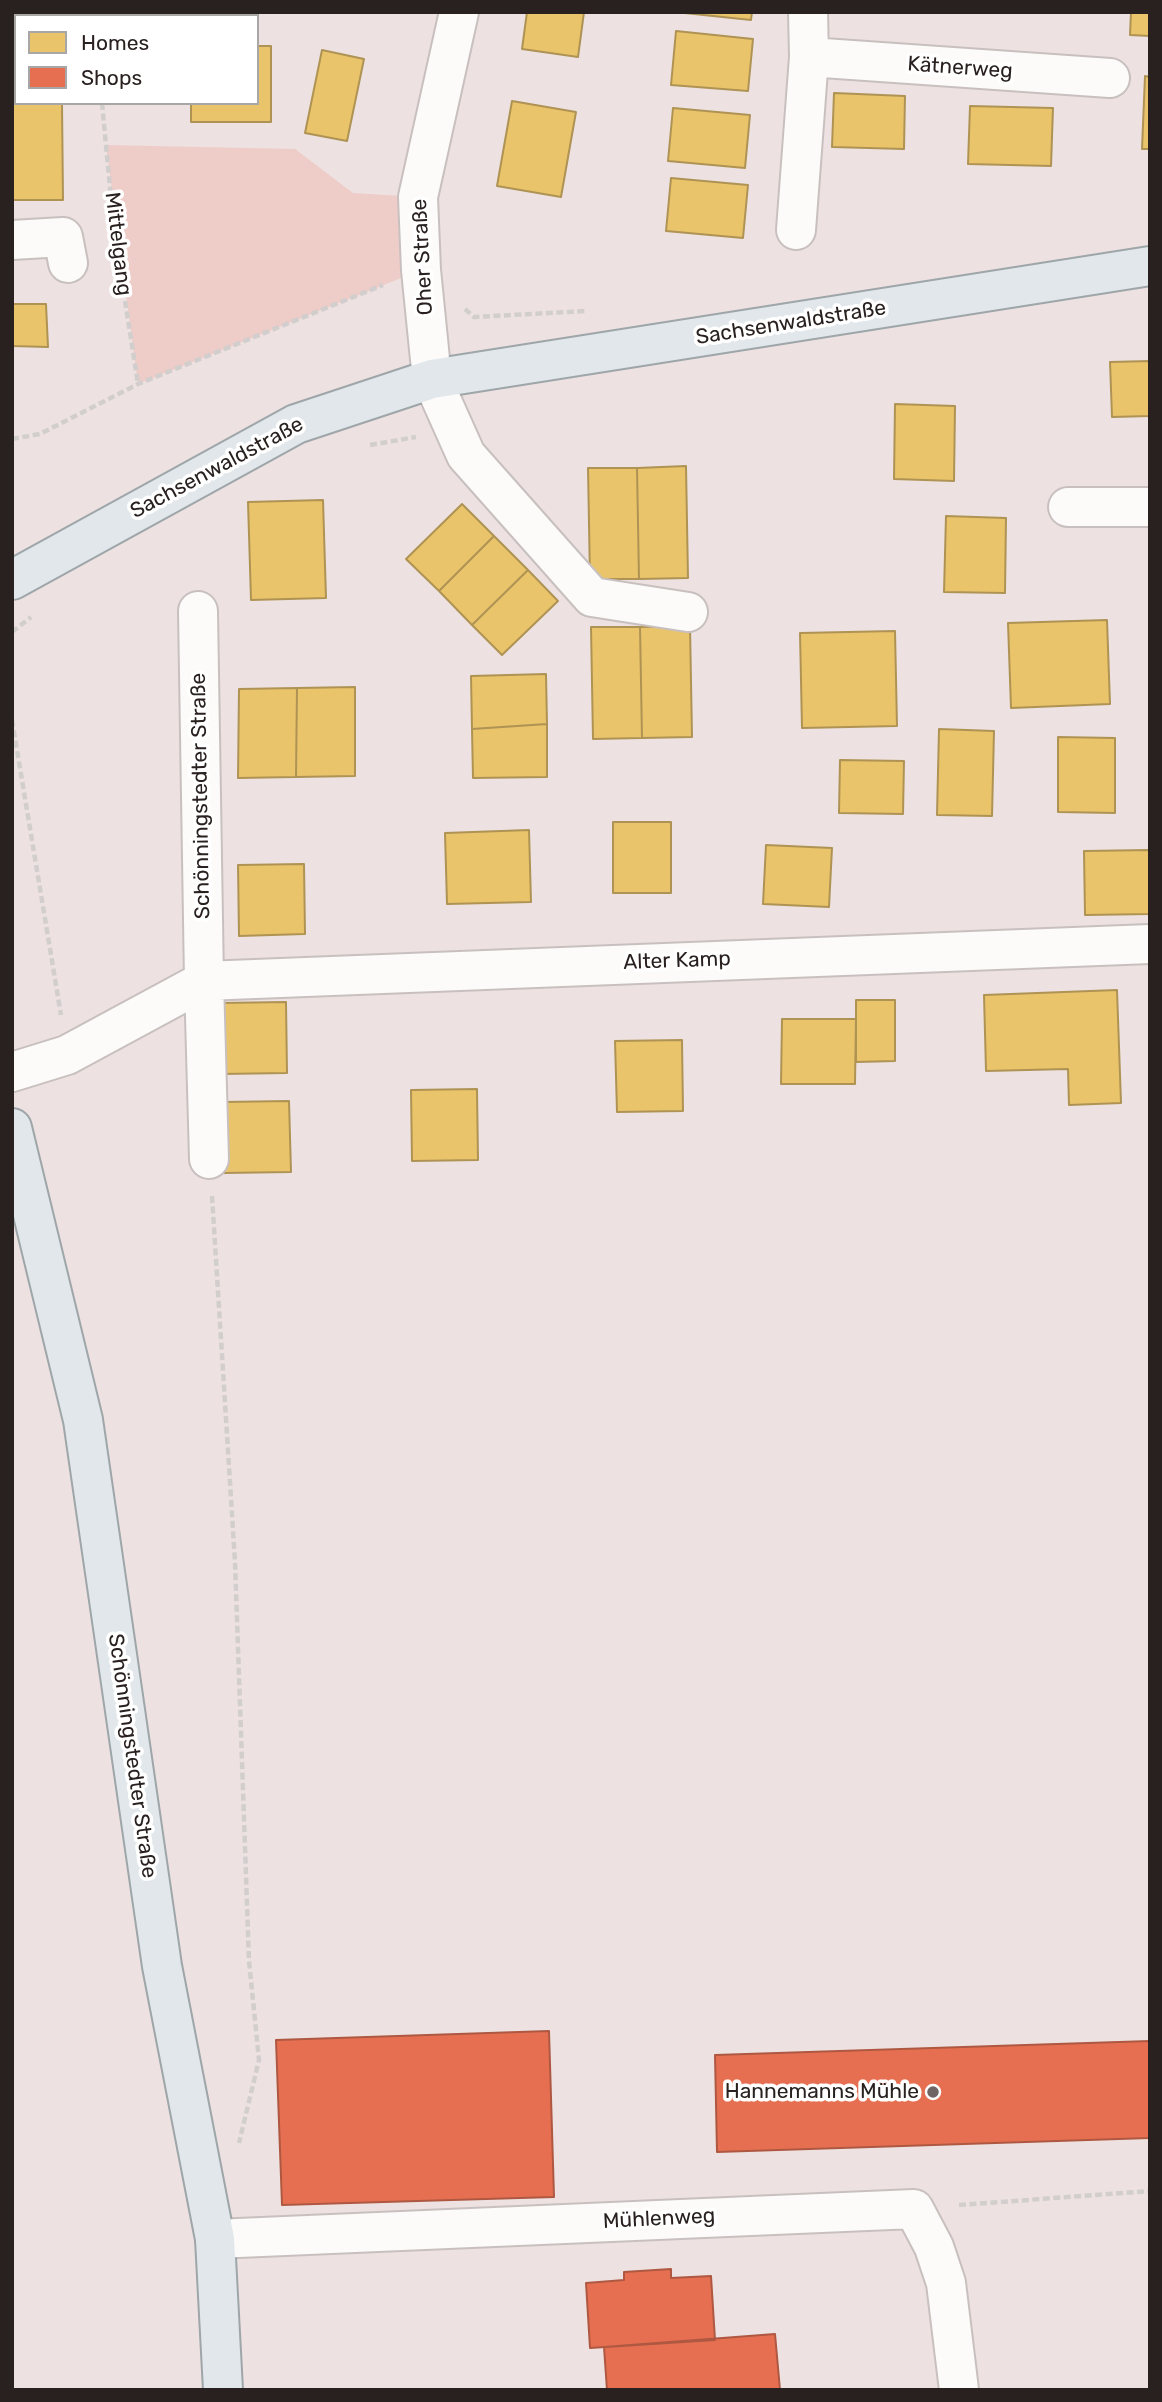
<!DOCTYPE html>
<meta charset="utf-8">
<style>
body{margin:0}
#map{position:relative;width:1162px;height:2402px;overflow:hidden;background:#ede2e1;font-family:Rubik,sans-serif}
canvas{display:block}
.frame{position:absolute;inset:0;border:14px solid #292120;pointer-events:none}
.legend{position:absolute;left:14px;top:14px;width:245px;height:91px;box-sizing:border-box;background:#fff;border:2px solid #a9a6a6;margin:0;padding:9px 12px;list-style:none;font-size:21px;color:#292120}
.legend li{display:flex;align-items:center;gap:14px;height:35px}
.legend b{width:35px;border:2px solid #a9a6a6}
</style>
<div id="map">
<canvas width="1162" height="2402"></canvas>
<div class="frame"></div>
<ul class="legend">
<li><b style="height:19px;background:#e9c46a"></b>Homes</li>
<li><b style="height:19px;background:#e76f51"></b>Shops</li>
</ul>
</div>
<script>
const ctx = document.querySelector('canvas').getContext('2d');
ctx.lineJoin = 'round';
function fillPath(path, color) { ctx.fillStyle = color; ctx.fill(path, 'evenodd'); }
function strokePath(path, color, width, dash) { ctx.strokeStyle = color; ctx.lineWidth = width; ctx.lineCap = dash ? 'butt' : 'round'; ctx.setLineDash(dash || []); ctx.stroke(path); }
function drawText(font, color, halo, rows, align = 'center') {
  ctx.font = font + ' Rubik,sans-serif'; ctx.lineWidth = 7; ctx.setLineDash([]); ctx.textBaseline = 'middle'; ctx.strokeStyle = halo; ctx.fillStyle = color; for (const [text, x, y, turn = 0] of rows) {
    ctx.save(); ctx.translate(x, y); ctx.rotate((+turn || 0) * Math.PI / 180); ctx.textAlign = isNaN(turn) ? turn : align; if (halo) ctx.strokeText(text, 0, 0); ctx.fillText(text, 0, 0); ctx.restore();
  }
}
const green = new Path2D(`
 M 106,145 L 295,149 L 353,193 L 418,197 L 421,270 L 138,384 Z`);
const homes = new Path2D(`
 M 12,12 L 25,12 L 25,16 L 16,16 L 16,62 L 12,63 Z
 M 527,12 L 584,12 L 578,57 L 522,49 Z
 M 675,12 L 752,12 L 751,20 Z
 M 1131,12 L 1150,12 L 1150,36 L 1130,35 Z
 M 676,31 L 753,39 L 748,91 L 671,85 Z
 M 257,46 L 271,46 L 271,122 L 191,122 L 191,103 L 257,103 Z
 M 322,50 L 364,59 L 347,141 L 305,133 Z
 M 1145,76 L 1150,77 L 1150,149 L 1142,149 Z
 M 834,93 L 905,96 L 904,149 L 832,147 Z
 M 12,100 L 16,103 L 62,103 L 63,200 L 12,200 Z
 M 512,101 L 576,112 L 561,197 L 497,186 Z
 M 970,106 L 1053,108 L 1051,166 L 968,164 Z
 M 673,108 L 750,115 L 745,168 L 668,161 Z
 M 671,178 L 748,185 L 743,238 L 666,231 Z
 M 12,304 L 46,304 L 48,347 L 12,346 Z
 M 1150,361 L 1150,416 L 1112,417 L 1110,362 Z
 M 895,404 L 955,406 L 954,481 L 894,479 Z
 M 686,466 L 688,578 L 639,579 L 637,468 Z
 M 588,468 L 637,468 L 639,579 L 590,579 Z
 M 323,500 L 326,598 L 251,600 L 248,502 Z
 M 462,504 L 494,536 L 439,591 L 406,559 Z
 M 946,516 L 1006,518 L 1005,593 L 944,592 Z
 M 494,536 L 528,570 L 472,625 L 439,591 Z
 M 528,570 L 558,601 L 502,655 L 472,625 Z
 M 1107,620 L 1110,704 L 1011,708 L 1008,623 Z
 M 690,626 L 692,737 L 642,738 L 640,627 Z
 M 591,627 L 640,627 L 642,738 L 593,739 Z
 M 895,631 L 897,726 L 802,728 L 800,633 Z
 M 546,674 L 547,724 L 472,729 L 471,676 Z
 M 355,687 L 355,776 L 296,777 L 297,688 Z
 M 297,688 L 296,777 L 238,778 L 239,689 Z
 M 547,724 L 547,777 L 473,778 L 472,729 Z
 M 939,729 L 994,731 L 992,816 L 937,815 Z
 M 1058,737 L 1115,738 L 1115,813 L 1058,812 Z
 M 840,760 L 904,761 L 903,814 L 839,813 Z
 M 613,822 L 671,822 L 671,893 L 613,893 Z
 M 529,830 L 531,902 L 447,904 L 445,833 Z
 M 766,845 L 832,848 L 829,907 L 763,904 Z
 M 1150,850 L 1150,914 L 1085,915 L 1084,851 Z
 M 304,864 L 305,934 L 239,936 L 238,865 Z
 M 1117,990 L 1121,1103 L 1069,1105 L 1068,1069 L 986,1071 L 984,995 Z
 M 856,1000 L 895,1000 L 895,1061 L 856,1062 Z
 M 286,1002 L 287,1073 L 221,1074 L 220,1003 Z
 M 782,1019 L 856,1019 L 855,1084 L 781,1084 Z
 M 682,1040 L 683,1111 L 617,1112 L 615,1041 Z
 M 477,1089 L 478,1160 L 412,1161 L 411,1090 Z
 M 289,1101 L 291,1172 L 224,1173 L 223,1102 Z`);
const shops = new Path2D(`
 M 549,2031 L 554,2197 L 282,2205 L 276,2040 Z
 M 1150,2041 L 1150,2138 L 717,2152 L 715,2055 Z
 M 671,2269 L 671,2278 L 711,2276 L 715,2340 L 590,2348 L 586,2283 L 624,2280 L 624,2272 Z
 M 775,2334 L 780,2390 L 607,2390 L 604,2347 Z`);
const path = new Path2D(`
 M 93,12 L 93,16
 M 102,103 L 114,230 L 138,384
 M 465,309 L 474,317 L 586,311
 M 12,439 L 40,434 L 138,384 L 383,285
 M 370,445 L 416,437
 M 12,632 L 31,617
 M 12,720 L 61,1015
 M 212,1196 L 235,1562 L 249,1961 L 259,2060 L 239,2143
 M 959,2205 L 1150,2191`);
const minor = new Path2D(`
 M 459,12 L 418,197 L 421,270 L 432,379 L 466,455 L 592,597 L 688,612
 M 809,57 L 1110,78
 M 796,230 L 809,57 L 808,12
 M 12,240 L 63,237 L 68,263
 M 1068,507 L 1150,507
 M 12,1072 L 67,1055 L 204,981 L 198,611
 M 209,1159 L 204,981 L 1150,944
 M 215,2239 L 914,2209 L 934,2247 L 946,2283 L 959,2390`);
const major = new Path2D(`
 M 12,580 L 296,424 L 432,379 L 1150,266
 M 12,1128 L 83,1420 L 162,1966 L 215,2239 L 223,2390`);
const markers = [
 [933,2092,7,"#6e6564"]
];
const streetNames = [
 ["Kätnerweg",960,68,4],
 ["Mittelgang",118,244,83],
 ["Oher Straße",423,257,-93],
 ["Sachsenwaldstraße",791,323,-9],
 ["Sachsenwaldstraße",217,468,-28],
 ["Schönningstedter Straße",201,796,-91],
 ["Alter Kamp",677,961,-2],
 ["Schönningstedter Straße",132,1756,82],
 ["Mühlenweg",659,2219,-3]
];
const poiNames = [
 ["Hannemanns Mühle",919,2092]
];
fillPath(green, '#eeccc8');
fillPath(homes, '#e9c46a');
strokePath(homes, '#af9354', 2);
fillPath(shops, '#e76f51');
strokePath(shops, '#ae5842', 2);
strokePath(minor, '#c8c0bf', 42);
strokePath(major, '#9ea6a9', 42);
strokePath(path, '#d1cecd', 4.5, [7, 3.5]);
strokePath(minor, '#fcfbfa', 38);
strokePath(major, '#e1e7ea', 38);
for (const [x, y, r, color] of markers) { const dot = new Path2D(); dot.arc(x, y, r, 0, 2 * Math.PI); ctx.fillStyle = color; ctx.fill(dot); strokePath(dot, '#fff', 2.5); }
drawText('21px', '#292120', '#fff', streetNames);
drawText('21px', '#292120', '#fff', poiNames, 'right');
</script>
